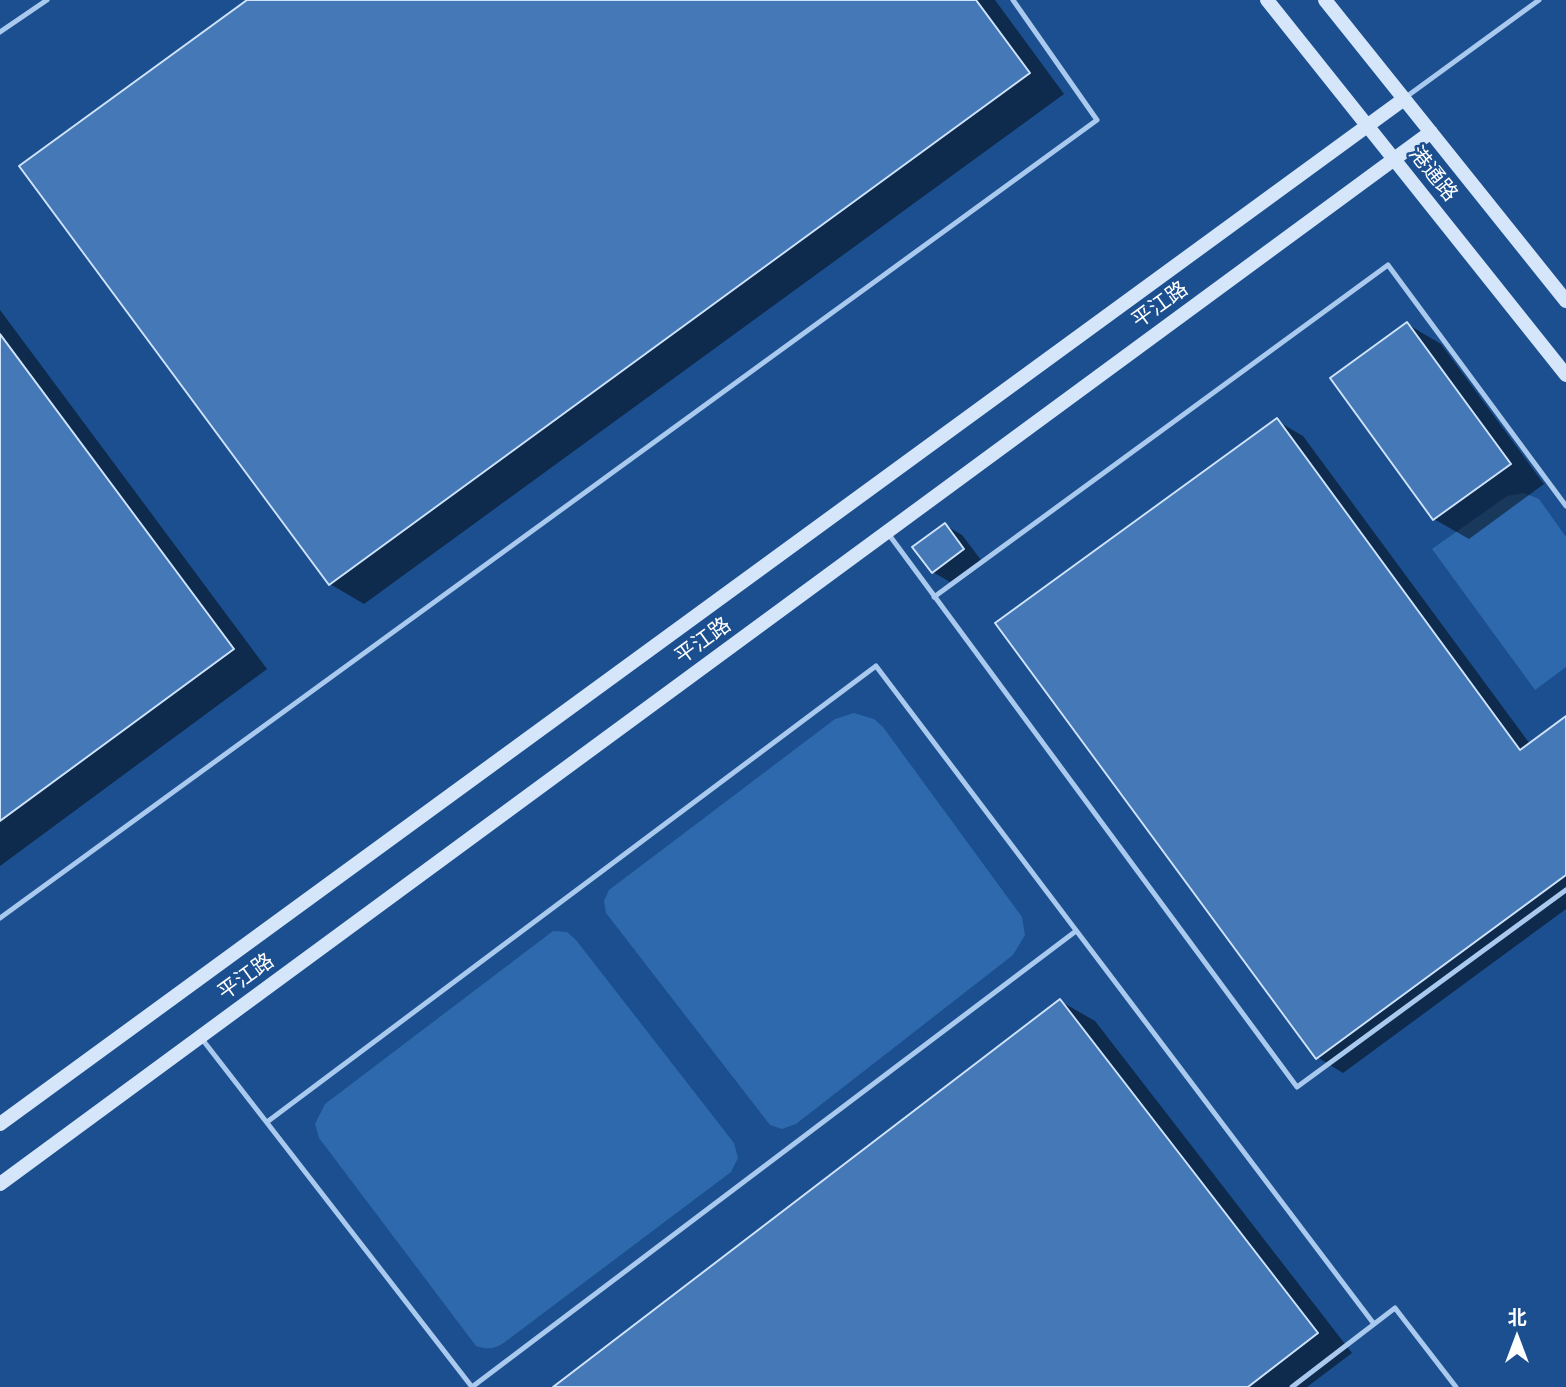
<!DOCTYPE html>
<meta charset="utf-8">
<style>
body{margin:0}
#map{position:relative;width:1566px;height:1387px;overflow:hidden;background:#1b4f8f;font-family:Raleway,"Noto Sans SC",sans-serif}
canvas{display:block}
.north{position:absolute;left:1482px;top:1303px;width:70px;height:70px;-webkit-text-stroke:5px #1b4f8f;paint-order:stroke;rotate:0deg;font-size:19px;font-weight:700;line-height:28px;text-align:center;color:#fff}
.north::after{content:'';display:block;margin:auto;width:24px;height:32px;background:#fff;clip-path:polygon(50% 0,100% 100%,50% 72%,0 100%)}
</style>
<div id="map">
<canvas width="1566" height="1387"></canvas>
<div class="north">北</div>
</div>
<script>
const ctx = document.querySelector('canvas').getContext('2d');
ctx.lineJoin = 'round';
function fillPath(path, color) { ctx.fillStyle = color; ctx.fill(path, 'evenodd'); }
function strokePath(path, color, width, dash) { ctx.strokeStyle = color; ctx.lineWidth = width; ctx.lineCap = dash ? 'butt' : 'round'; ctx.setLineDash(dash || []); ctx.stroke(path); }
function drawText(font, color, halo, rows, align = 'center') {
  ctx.font = font + ' Raleway,"Noto Sans SC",sans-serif'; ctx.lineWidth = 5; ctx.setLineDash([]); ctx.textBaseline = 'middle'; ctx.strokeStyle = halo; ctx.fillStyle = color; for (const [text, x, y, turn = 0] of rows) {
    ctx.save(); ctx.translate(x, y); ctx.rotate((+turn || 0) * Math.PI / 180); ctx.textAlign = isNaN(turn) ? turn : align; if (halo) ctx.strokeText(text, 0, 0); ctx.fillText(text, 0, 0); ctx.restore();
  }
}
const green = new Path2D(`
 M 1524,493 L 1539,499 L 1566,537 L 1566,667 L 1535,690 L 1432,549 L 1507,496 Z
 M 854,713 L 874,719 L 883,727 L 1022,917 L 1025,935 L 1013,955 L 796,1124 L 782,1129 L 770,1125 L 606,913 L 604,901 L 609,890 L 835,719 Z
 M 553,931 L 567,932 L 576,940 L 734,1143 L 738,1158 L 731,1172 L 505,1342 C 495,1349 488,1350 476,1346 L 319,1138 L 315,1124 L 325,1104 Z`);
const shadow = new Path2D(`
 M 250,0 L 995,0 L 1064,94 L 364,604 L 330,584 Z
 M 0,310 L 267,669 L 0,866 Z
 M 1407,324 L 1441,344 L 1544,484 L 1469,539 L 1434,519 Z
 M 1277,421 L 1303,436 L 1530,744 L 1566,718 L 1566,909 L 1343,1073 L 1317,1057 Z
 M 945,525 L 962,535 L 981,560 L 950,582 L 933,572 Z
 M 1060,1001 L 1095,1021 L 1352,1353 L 1307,1387 L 556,1387 Z`);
const building = new Path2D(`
 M 247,0 L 976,0 L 1030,73 L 329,585 L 19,166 Z
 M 1407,322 L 1511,464 L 1433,520 L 1330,378 Z
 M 0,334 L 234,649 L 0,821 Z
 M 1277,418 L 1520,750 L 1566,716 L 1566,875 L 1316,1059 L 995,623 Z
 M 945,523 L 964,549 L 932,573 L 912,547 Z
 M 1060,999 L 1318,1333 L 1248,1387 L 553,1387 Z`);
const lane = new Path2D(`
 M 0,32 L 47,0
 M 1406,97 L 1539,0
 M 887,532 L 1297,1087 L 1566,890
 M 934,597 L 1388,265 L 1566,506
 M 0,918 L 1097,120 L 1013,0
 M 202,1039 L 472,1387
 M 267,1122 L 876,666 L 1374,1324
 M 472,1387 L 1076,931
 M 1292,1387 L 1395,1308 L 1456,1387`);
const secondary = new Path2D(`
 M 1267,0 L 1566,375
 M 1325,0 L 1566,301
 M 0,1124 L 1404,99
 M 0,1184 L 1431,132`);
const streetNames = [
 ["港通路",1433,174,51],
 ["平江路",1160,305,-36],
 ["平江路",703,641,-36],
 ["平江路",246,977,-36]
];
fillPath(green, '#2e69ad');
fillPath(shadow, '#0007');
fillPath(building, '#4478b7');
strokePath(building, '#cfe3fa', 2);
strokePath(lane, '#a9c9ee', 5);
strokePath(secondary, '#d6e6fa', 14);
drawText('21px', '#fff', '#1b4f8f', streetNames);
</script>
